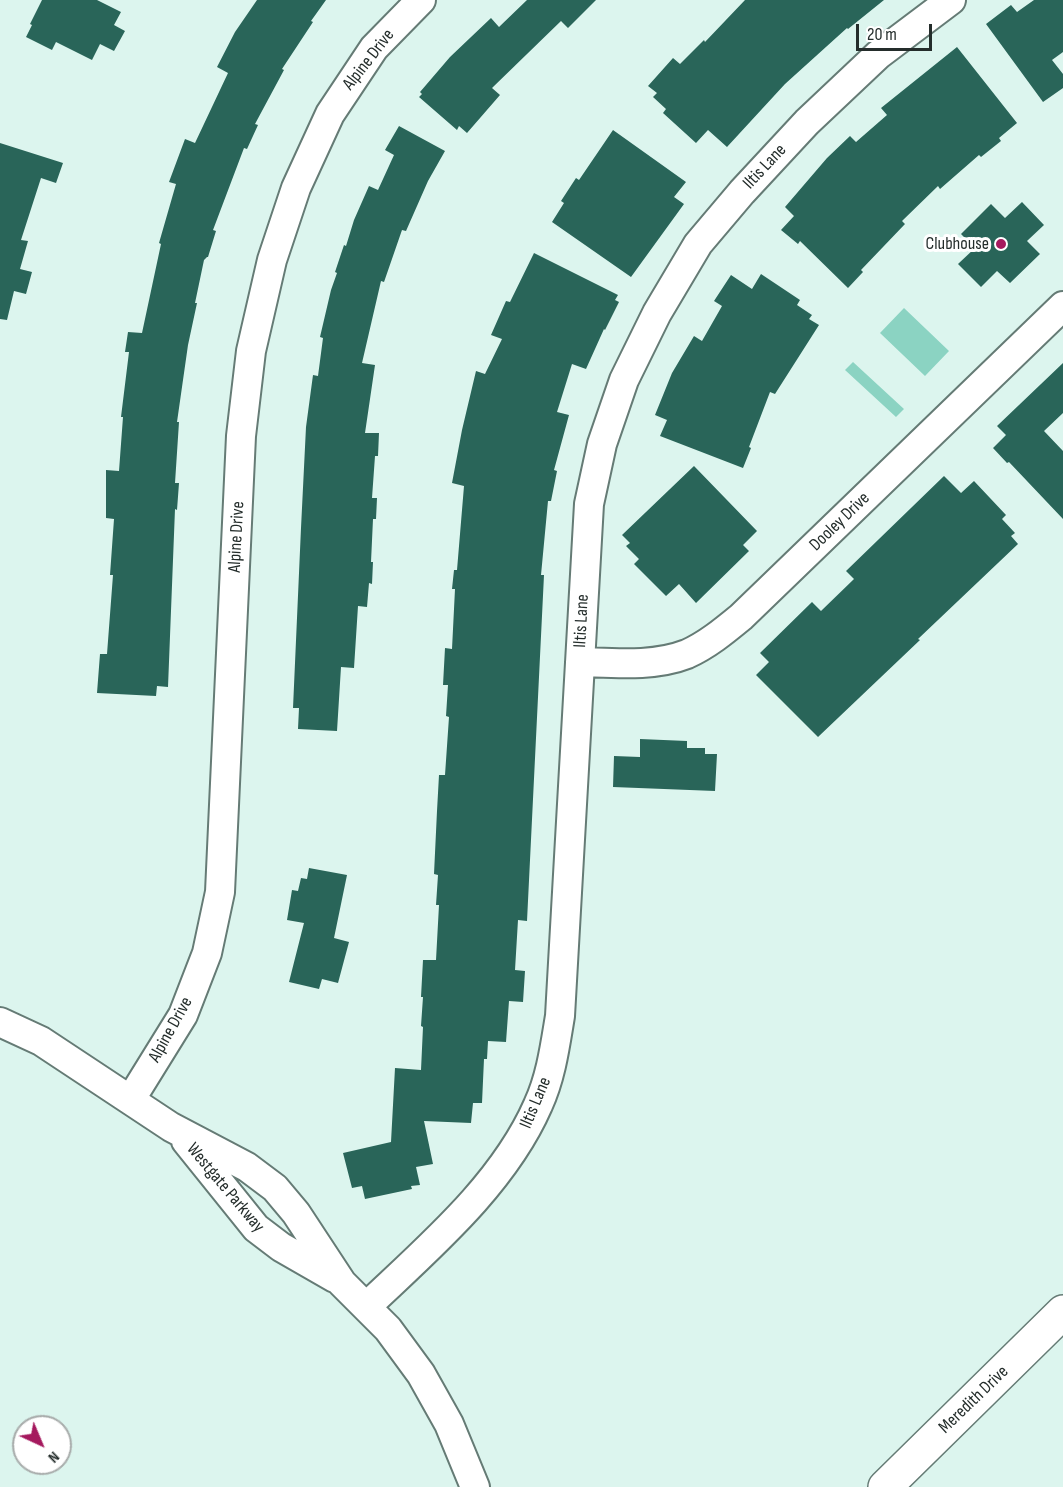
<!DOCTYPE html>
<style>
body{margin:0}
#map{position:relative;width:1063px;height:1487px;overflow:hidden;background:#dcf5ee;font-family:"Sofia Sans Condensed",sans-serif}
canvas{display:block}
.north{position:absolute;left:12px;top:1415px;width:60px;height:60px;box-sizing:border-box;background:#fff;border:2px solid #a7abaa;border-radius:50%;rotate:136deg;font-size:16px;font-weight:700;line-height:24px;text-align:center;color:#242d2b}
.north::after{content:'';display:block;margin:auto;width:21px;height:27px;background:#a5195e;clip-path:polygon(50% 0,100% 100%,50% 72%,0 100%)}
.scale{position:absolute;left:856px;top:24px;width:76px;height:27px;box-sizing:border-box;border:3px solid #242d2b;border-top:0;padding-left:8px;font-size:18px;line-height:21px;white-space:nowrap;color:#242d2b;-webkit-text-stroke:4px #fff;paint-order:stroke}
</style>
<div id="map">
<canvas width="1063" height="1487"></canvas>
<div class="north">N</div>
<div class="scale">20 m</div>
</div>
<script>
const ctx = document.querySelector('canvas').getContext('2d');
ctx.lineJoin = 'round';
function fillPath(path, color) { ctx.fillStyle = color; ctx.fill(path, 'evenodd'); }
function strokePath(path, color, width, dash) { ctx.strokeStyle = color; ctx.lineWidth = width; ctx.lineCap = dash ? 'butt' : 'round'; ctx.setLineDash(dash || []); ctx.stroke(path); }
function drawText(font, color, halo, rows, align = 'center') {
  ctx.font = font + ' "Sofia Sans Condensed",sans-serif'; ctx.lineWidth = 6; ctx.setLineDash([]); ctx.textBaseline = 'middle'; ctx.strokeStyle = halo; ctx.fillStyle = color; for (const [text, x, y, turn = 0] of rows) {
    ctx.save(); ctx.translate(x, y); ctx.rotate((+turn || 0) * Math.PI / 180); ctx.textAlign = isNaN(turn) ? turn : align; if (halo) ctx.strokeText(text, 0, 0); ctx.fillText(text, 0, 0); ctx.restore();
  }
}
const green = new Path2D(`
 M 904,308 L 949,351 L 925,376 L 880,333 Z
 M 853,362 L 904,409 L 896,417 L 845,370 Z`);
const building = new Path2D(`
 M 42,0 L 97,0 L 121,12 L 114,25 L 125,31 L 114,51 L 100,44 L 92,60 L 56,42 L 52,50 L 26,37 L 32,25 L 30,24 Z
 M 257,0 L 326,0 L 311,21 L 313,22 L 282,69 L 284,70 L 255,124 L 258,125 L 247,149 L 244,148 L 213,230 L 216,231 L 208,257 L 207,257 L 204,260 L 195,303 L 197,303 L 188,345 L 177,422 L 179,422 L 175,483 L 179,483 L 177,510 L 175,509 L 168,687 L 157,686 L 156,696 L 97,693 L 100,654 L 107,654 L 113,575 L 110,575 L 114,519 L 106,518 L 106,470 L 119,471 L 123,417 L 121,417 L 129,352 L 125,352 L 128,332 L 142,333 L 161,244 L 159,243 L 176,184 L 169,182 L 185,139 L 195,143 L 228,73 L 217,67 L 235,32 Z
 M 527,0 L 596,0 L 568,28 L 561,21 L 492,88 L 500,95 L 467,133 L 459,126 L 457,130 L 419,97 L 422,94 L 420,92 L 450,57 L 491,18 L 499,27 Z
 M 745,0 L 884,0 L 848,29 L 847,28 L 785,84 L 727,147 L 708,130 L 696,143 L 663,113 L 666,109 L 653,97 L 657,93 L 648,86 L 673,58 L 680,64 L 704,40 L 705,42 Z
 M 1034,0 L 1063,0 L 1063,52 L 1052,60 L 1063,74 L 1063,88 L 1043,102 L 986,24 L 1011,5 L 1017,12 Z
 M 957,47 L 1017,123 L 999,138 L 1001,141 L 981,157 L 979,155 L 940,189 L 938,186 L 902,221 L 905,224 L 861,270 L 863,272 L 848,288 L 800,241 L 798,244 L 781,230 L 794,216 L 785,207 L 827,158 L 850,136 L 856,142 L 887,115 L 881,108 Z
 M 399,126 L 445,151 L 428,181 L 406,231 L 402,230 L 384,282 L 381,281 L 362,363 L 375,365 L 365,433 L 379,433 L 378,456 L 375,456 L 372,498 L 377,498 L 376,519 L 373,519 L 371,562 L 373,562 L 372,584 L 369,583 L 367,607 L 358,606 L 354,668 L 341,667 L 337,731 L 298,729 L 299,708 L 293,708 L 301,528 L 306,427 L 313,375 L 318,376 L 323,338 L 320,337 L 331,290 L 337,273 L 335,272 L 344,245 L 346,246 L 354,220 L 369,186 L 378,190 L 394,155 L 385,150 Z
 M 613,130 L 686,182 L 674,197 L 684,204 L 631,277 L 552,222 L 564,203 L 561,201 L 576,178 L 579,180 Z
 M 0,143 L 63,163 L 56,183 L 41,178 L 21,240 L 28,241 L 20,269 L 32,272 L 26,294 L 14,291 L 7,320 L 0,319 Z
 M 1022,202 L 1044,225 L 1027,241 L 1040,254 L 1010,283 L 997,271 L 981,287 L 958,264 L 975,248 L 961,234 L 991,204 L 1005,218 Z
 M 534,253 L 618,295 L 615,300 L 619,302 L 605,330 L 604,329 L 586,369 L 572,364 L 557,412 L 569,415 L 554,470 L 557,471 L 551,501 L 548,501 L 541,575 L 544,575 L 527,921 L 518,920 L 515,970 L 525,971 L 523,1002 L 509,1001 L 506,1042 L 488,1041 L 487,1059 L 484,1059 L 482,1103 L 473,1103 L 471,1123 L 424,1121 L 433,1164 L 416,1167 L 420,1185 L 411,1186 L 412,1189 L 365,1199 L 362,1186 L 352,1188 L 343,1153 L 391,1142 L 395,1068 L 421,1070 L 423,1027 L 421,1026 L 423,997 L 421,997 L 423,960 L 436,960 L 439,905 L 436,905 L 438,875 L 434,874 L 437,811 L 439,775 L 445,775 L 449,717 L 446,716 L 448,685 L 443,685 L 445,648 L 452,649 L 455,589 L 452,589 L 454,570 L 457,570 L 464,486 L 452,483 L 462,430 L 476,371 L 485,374 L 502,339 L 491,335 L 506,301 L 510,302 Z
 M 761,274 L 800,300 L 797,305 L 812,315 L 809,319 L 819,325 L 775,394 L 770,392 L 749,447 L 751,448 L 743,468 L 660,436 L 667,420 L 655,415 L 672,373 L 694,336 L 702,341 L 722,306 L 714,301 L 731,275 L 752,289 Z
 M 1063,363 L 1063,413 L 1044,431 L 1063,451 L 1063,519 L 1009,462 L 1007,463 L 993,448 L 1006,435 L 997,426 Z
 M 694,466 L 757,531 L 743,545 L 749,551 L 696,603 L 679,584 L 666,596 L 634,564 L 639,559 L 626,546 L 630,543 L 622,535 Z
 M 944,476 L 961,493 L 974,481 L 1006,515 L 1002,519 L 1015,533 L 1011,536 L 1018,544 L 918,639 L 920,640 L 818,737 L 756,675 L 769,662 L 760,653 L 812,602 L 821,611 L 854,579 L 846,571 Z
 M 640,739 L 687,741 L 687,748 L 705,748 L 705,754 L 717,754 L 715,791 L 613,787 L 614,756 L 640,757 Z
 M 309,868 L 347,875 L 334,938 L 349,942 L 338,983 L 322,979 L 319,989 L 289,982 L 304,923 L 287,920 L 292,890 L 298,891 L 301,878 L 307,879 Z`);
const street = new Path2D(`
 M 580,662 C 614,663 654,667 687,654 C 707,645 724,631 741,617 L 1063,306
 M 0,1022 L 41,1041 L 171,1127 L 247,1167 L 275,1188 L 296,1213 L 342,1283 L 388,1329 L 421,1374 L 449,1424 L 475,1487
 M 131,1099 L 183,1015 L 207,953 L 220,892 L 241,436 L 251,351 L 272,260 L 296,188 L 330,114 L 374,48 L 421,0
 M 186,1141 L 256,1228 L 281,1247 L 335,1278
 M 366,1307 C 428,1248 503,1185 538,1105 C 551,1077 555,1046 560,1016 L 589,504 L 602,444 L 624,380 L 657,313 L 698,244 L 742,192 L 807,122 L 878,55 L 951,0`);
const secondary = new Path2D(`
 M 885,1487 L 1063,1312`);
const markers = [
 [1001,244,6,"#a5195e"]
];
const streetNames = [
 ["Alpine Drive",369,60,-52],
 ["Iltis Lane",765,167,-47],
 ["Dooley Drive",840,522,-44],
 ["Alpine Drive",237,537,-87],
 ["Iltis Lane",582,621,-87],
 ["Alpine Drive",171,1030,-61],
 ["Iltis Lane",536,1103,-67],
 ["Westgate Parkway",225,1188,50],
 ["Meredith Drive",974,1400,-44]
];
const poiNames = [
 ["Clubhouse",989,244]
];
fillPath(green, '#8bd3c2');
fillPath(building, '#296559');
strokePath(street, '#657b75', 32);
strokePath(secondary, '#657b75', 36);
strokePath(street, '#fff', 28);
strokePath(secondary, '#fff', 33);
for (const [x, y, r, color] of markers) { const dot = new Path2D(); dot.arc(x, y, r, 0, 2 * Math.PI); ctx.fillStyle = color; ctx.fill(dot); strokePath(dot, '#fff', 2); }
drawText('18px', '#242d2b', '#fff', streetNames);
drawText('18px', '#242d2b', '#fff', poiNames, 'right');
</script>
